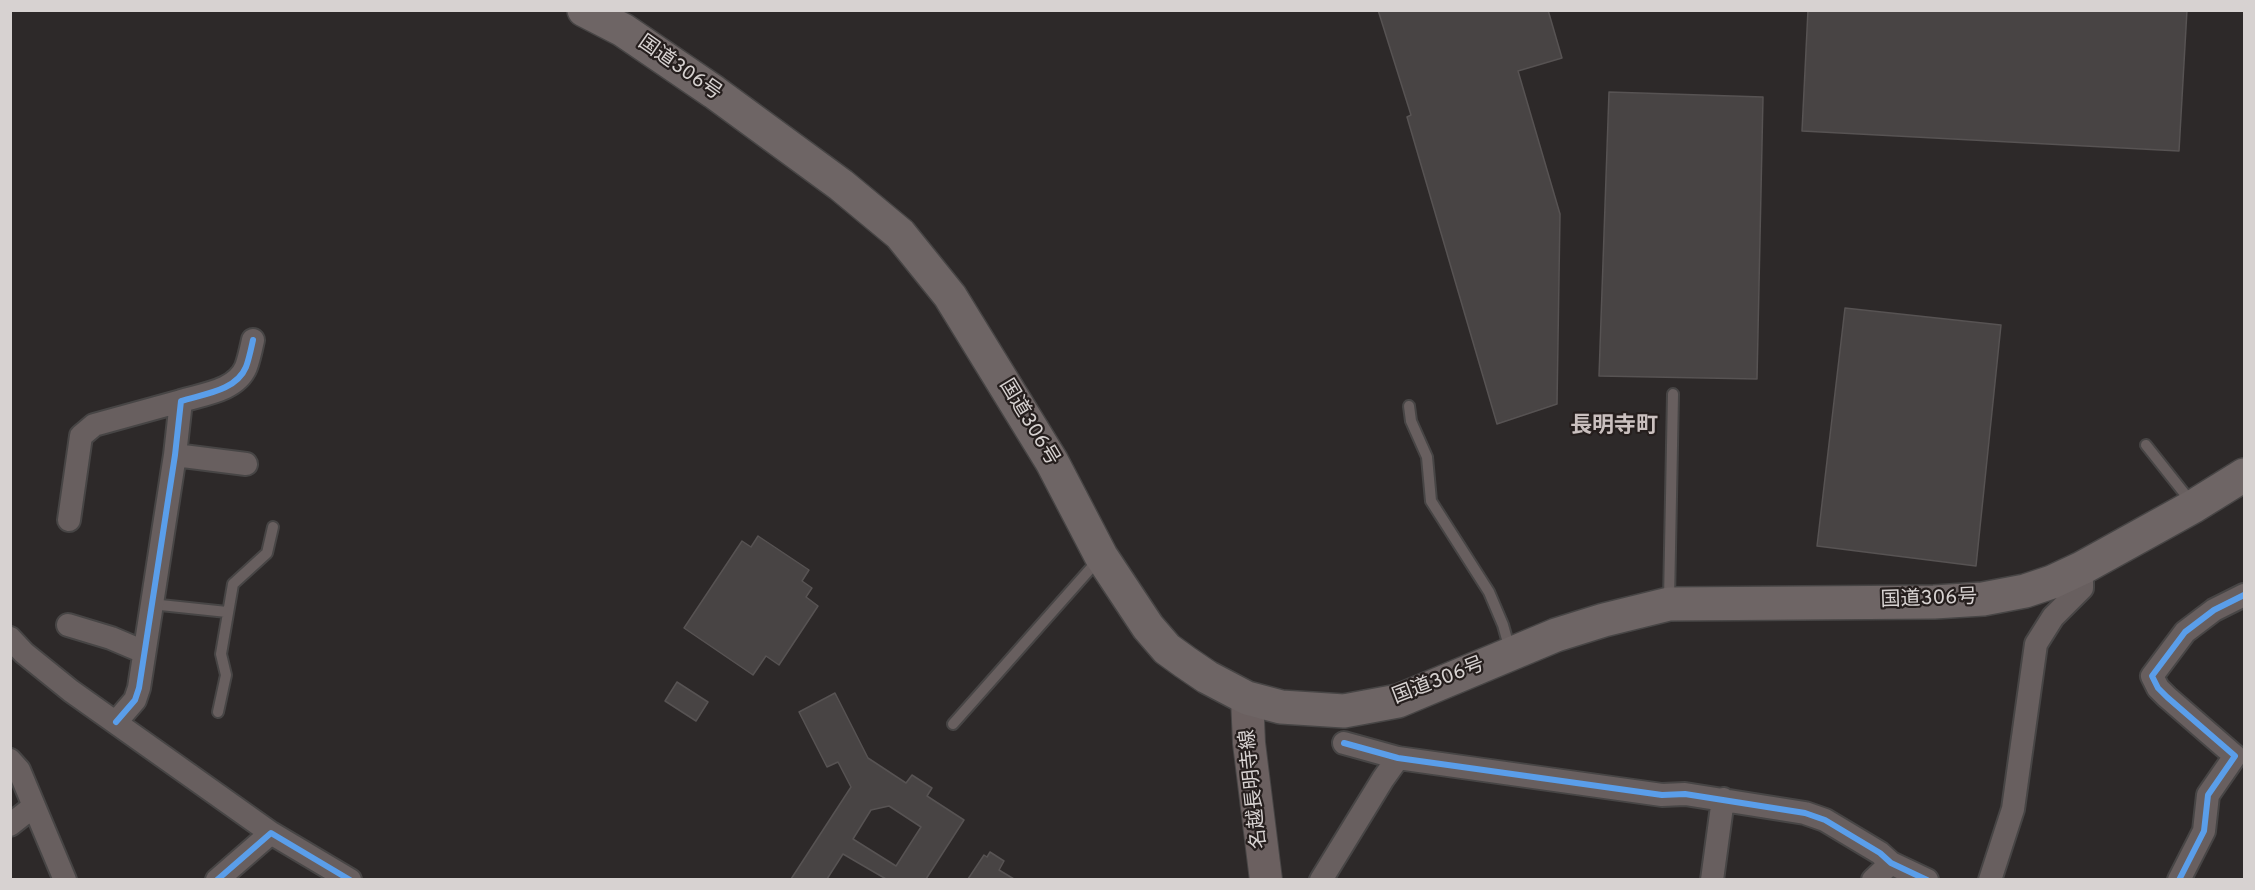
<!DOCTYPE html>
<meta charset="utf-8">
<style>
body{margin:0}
#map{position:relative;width:2255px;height:890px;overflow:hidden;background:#2d2929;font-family:Overpass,sans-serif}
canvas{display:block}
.frame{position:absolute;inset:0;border:12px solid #d7d2d1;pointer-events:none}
</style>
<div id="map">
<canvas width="2255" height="890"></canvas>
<div class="frame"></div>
</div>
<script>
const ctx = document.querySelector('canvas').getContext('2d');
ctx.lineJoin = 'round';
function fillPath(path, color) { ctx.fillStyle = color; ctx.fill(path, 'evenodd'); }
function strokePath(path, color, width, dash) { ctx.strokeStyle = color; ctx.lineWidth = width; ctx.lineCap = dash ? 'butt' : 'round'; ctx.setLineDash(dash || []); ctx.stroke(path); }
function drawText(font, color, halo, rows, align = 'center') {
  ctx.font = font + ' Overpass,"Noto Sans JP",sans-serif'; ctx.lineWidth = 4.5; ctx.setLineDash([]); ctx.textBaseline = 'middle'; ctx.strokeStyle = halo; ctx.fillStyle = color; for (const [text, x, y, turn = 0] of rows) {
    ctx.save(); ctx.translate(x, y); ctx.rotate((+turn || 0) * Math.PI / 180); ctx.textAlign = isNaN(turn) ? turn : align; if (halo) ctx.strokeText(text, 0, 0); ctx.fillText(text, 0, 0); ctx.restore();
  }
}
const building = new Path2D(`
 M 1378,10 L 1548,10 L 1562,58 L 1518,71 L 1560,214 L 1557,404 L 1497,424 L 1407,117 L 1411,115 Z
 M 1808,10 L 2187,10 L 2179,151 L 1802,131 Z
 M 1609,92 L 1763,97 L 1757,379 L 1599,376 Z
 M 1845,308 L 2001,325 L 1976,566 L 1817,546 Z
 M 758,536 L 809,570 L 802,581 L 812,588 L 806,597 L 818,606 L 779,665 L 766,656 L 753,675 L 684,628 L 742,541 L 751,547 Z
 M 677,682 L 708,702 L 696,721 L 665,701 Z
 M 835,693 L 868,758 L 906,783 L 912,775 L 932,788 L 927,796 L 964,820 L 926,879 L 886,879 L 843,854 L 827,879 L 791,879 L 851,787 L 838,762 L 827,767 L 799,712 ZM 889,806 L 921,827 L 896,866 L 853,839 L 871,810 Z
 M 990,852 L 1004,861 L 999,870 L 1014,879 L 968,879 L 984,855 L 987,857 Z`);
const lane = new Path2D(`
 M 1409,406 L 1411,421 L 1427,457 L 1431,501 L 1489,592 L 1503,625 L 1510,650
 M 2146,445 L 2192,503
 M 1669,600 L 1673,394
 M 151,604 L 227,612
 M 218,712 L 226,675 L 221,654 L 233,584 L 267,553 L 273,527
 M 953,724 L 1099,559`);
const street = new Path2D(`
 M 175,455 L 246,464
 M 69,520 L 81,436 L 94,425 L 181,401
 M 68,625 L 111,638 L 144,652
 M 10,638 L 24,653 L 71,691 L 271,833
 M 116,722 L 135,700 L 139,688 L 175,455 L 181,401 C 203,394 236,391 246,367 C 249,359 251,349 253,340
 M 1344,743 L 1398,758 L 1662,795 L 1685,794 L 1805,813 L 1825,820 L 1880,853 L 1891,863 L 1927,880
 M 10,760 L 19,770 L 34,806 L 10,825
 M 34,806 L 65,880
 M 217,880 L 271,833 L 350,880
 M 1321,880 L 1383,779 L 1398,758
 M 1712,880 L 1723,799
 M 1873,880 L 1891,863
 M 1990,880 L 2013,809 L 2036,644 L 2053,617 L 2082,588 L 2082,568
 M 2179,880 L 2204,831 L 2208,795 L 2235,756 L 2167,697 L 2158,688 L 2152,676 L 2185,632 L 2214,610 L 2244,595`);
const secondary = new Path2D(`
 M 1247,698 L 1249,743 L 1266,880`);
const highway = new Path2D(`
 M 584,10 L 623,30 L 714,92 L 841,185 L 900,234 L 950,296 L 1052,462 L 1101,556 L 1148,627 L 1167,649 L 1185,662 L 1207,677 L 1247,698 L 1281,707 L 1344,711 L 1398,701 L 1556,635 L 1604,620 L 1669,604 L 1934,602 L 1983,599 L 2025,591 L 2052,582 L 2082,568 L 2194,506 L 2244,475`);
const cycleway = new Path2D(`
 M 116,722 L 135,700 L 139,688 L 175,455 L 181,401 C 203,394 236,391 246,367 C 249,359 251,349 253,340
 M 1344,743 L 1398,758 L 1662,795 L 1685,794 L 1805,813 L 1825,820 L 1880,853 L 1891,863 L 1927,880
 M 217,880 L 271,833 L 350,880
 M 2179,880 L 2204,831 L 2208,795 L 2235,756 L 2167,697 L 2158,688 L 2152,676 L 2185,632 L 2214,610 L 2244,595`);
const streetNames = [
 ["国道306号",679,69,35],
 ["国道306号",1028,423,59],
 ["国道306号",1929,600,-2],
 ["国道306号",1439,682,-21],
 ["名越長明寺線",1255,789,-96]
];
const quarterNames = [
 ["長明寺町",1614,428]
];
fillPath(building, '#484444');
strokePath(building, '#575353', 1.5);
strokePath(lane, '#474545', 14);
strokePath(street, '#474545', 26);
strokePath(secondary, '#474545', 34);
strokePath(highway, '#474545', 36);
strokePath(lane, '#685f5f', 10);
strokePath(street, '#685f5f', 22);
strokePath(secondary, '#6b6060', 32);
strokePath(highway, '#6e6565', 33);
strokePath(cycleway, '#5a9eea', 6);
drawText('20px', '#d7d2d1', '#251e1d', streetNames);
drawText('bold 22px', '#cac0bf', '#251e1d', quarterNames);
</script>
